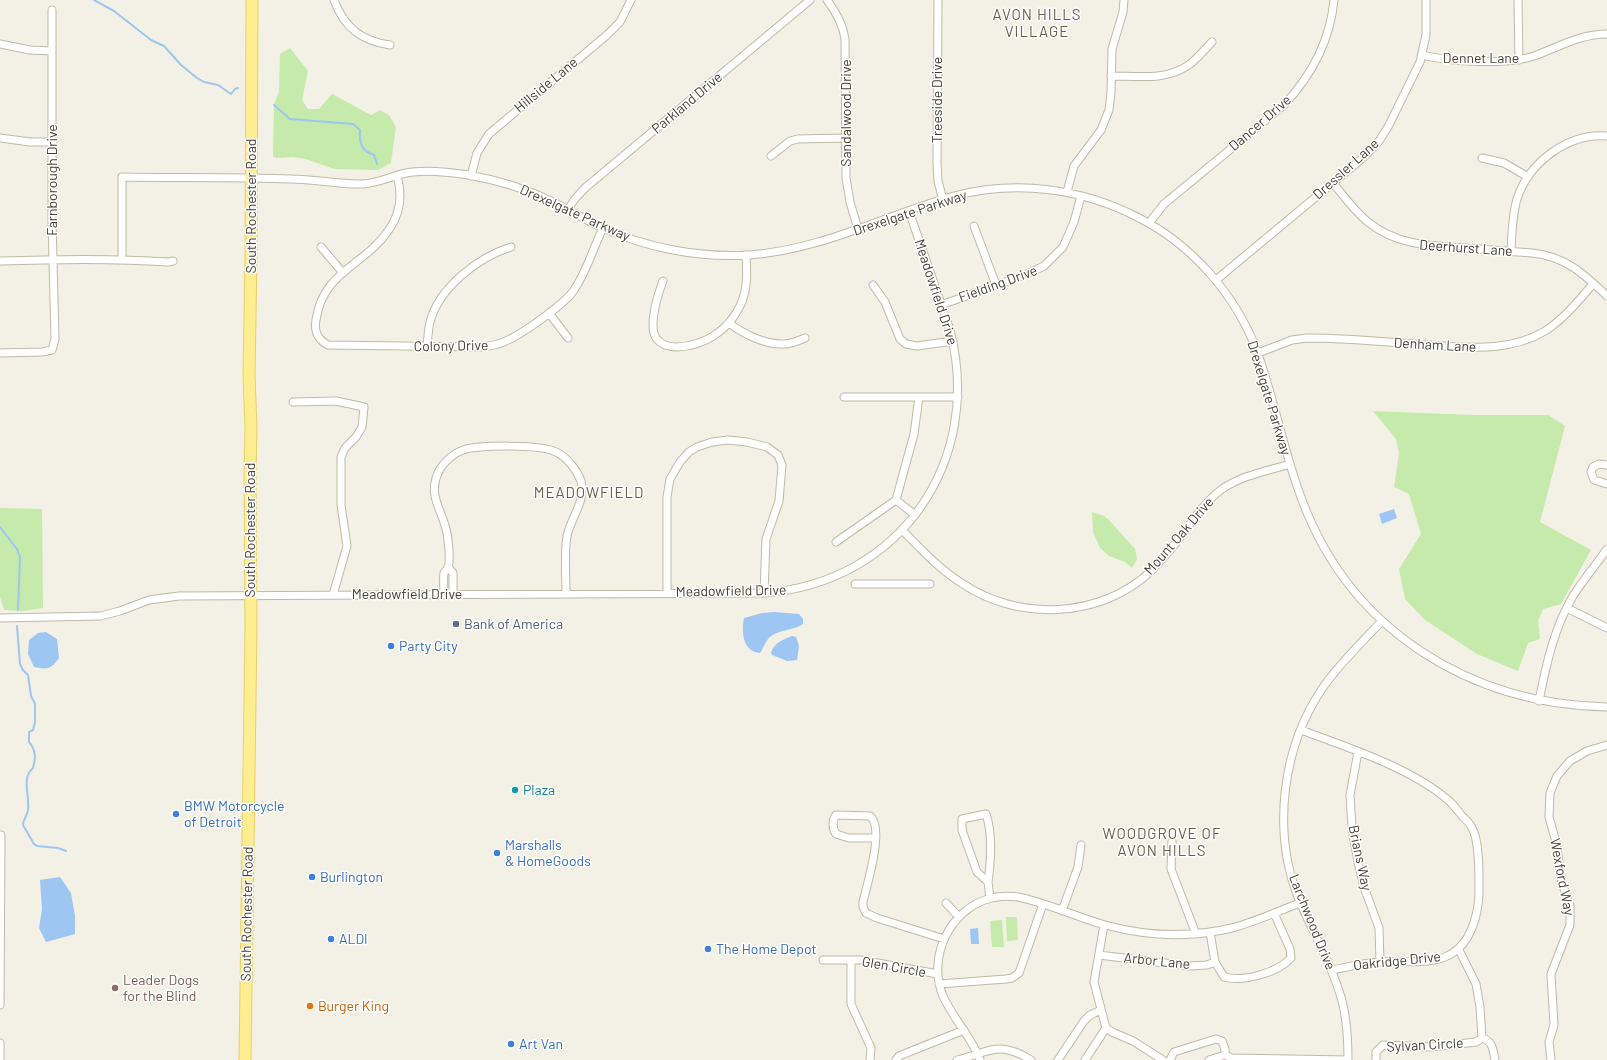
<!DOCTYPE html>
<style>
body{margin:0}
canvas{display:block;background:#f3f0e5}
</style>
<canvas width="1607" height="1060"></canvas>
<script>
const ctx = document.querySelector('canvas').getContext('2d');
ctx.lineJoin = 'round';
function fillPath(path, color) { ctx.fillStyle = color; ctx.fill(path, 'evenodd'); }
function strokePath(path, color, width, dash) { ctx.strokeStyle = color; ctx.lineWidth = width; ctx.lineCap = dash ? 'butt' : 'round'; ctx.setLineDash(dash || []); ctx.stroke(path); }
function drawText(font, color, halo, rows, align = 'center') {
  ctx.font = font + ' Barlow,sans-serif'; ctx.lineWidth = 3; ctx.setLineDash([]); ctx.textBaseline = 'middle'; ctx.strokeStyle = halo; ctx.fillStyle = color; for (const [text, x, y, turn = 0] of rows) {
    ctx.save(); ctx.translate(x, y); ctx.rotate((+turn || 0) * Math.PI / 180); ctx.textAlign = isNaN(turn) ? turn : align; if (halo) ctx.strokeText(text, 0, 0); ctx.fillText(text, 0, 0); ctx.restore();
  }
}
const green = new Path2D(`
 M 290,48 L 308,71 L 302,100 L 308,109 L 319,109 L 332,94 L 371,115 L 380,110 L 389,115 L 396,127 L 391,163 L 378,170 L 334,169 L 306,159 L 292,157 L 276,158 L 273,156 L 274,105 L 279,91 L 280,54 Z
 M 1373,411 L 1473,415 L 1548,415 L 1565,426 L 1540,522 L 1591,550 L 1561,604 L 1543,609 L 1538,621 L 1540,639 L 1528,643 L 1518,671 L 1477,654 L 1425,620 L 1405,599 L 1399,569 L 1421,534 L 1409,494 L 1394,487 L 1399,453 L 1396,439 Z
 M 0,508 L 42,509 L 43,608 L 23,611 L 4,610 L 0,597 Z
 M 1092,512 L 1104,516 L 1109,520 L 1135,549 L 1137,559 L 1132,568 L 1125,562 L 1109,556 L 1100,548 L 1093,532 Z
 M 1006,917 L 1017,917 L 1018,940 L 1007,941 Z
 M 1002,920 L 1004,947 L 992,947 L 990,921 Z`);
const water = new Path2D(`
 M 1394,509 L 1397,518 L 1382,524 L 1379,514 Z
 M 774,612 L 799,614 L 803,619 L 803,624 C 793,631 777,629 768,639 C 765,643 763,649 760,653 C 743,652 741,632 744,618 L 762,613 Z
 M 46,632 L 57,639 L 59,658 C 51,669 48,670 34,667 L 28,654 L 29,640 L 38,633 Z
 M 792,636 L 796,637 L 799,646 L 797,660 L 787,661 L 772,655 L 771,652 C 776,642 782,640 792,636 Z
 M 60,877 L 71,893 L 75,916 L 75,934 L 46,942 L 39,928 L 42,909 L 40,880 Z
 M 978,928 L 979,944 L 971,944 L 970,929 Z`);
const stream = new Path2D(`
 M 94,0 L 114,11 L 151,40 L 164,46 L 181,65 L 197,78 L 204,82 L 218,85 L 231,94 L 235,89 L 238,88
 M 274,105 L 290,119 L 353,124 L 360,130 C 359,142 361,151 374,155 L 377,164
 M 0,527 L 17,549 L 20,557 L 18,610
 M 17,626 L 20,664 L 23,670 L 28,675 L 31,696 L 35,704 L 35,722 L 33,730 L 29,732 L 29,742 C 36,750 36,758 33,768 C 21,778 30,796 28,810 C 27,816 23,820 23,825 L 34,844 L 37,846 L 58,848 L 66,851`);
const minor = new Path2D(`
 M 334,0 C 344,27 361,41 390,45
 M 827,0 C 836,12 843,24 845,39 L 846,178 L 850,202 L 858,229
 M 938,0 L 937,163 L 938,181 L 943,200
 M 1518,0 L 1519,60
 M 0,44 L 30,50 L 52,51
 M 1422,55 C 1450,62 1508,65 1534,56 C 1559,47 1580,34 1607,34
 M 1111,76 C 1137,76 1168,81 1190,64 C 1198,58 1205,49 1212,42
 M 0,138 L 30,142 L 53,142
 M 771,156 L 790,141 L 798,139 L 846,138
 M 1482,158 L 1504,163 L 1528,177
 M 397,176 C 403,195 400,215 388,231 C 364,266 323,271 316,320 C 314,331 317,339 328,345 L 482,347 C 490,346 498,345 506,341 C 522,334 565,304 574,290 C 587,271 593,248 603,228
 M 471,176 L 477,153 L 489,134 L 607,35 L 620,22 L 631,0
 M 1333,183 C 1344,196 1354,211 1368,222 C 1396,245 1430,246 1465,248 C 1488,250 1510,251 1532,253 C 1565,256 1584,274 1607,296
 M 1067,192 L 1074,166 L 1101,130 L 1109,110 L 1111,93 L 1112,49 L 1123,12 L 1124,0
 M 568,210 L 574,200 L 585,188 L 810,0
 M 1149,223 L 1164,204 L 1284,105 C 1312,75 1330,42 1334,0
 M 974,226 L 996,285
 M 321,247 L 343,273
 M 1511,251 C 1512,234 1512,216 1517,199 C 1529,162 1568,133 1607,136
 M 122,260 L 122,177 C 179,178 235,177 292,179 C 316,179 339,185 363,184 C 378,183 392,176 406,173 C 426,169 449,172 468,175 C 498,180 527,189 553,202 C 570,210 585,220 601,227 C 646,248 699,258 749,255 C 822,250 885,215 954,196 C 1016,180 1081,188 1137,217 C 1192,244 1237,296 1258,354 C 1275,402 1284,453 1302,500 C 1351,631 1470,704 1607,707
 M 0,261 C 56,259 112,258 168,262 L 173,261
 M 1216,280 L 1364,157 L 1379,141 L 1388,127 L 1420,62 L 1426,35 L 1426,0
 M 663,281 C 658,294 648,325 656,338 C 661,345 669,347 677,347 C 704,346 728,331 740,306 C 748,290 747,272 746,255
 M 873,285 L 885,302 L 900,339 L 906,344 L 917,346 L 953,341
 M 941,305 L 1025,275 L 1044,266 L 1063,247 L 1074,222 L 1081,196
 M 549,313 L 568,338
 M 729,323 C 743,334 766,345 784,344 C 791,344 798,341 805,338
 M 427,347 C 428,338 428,330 430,322 C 439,287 479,257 511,247
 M 0,353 L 42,352 L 52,350 L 55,339 L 52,221 L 52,10
 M 1258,353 L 1292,340 L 1307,338 C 1347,338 1387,342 1426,345 C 1467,347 1508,353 1545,331 C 1564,319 1579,300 1593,284
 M 844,397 L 958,397
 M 293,402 L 336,401 L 364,407 L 362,427 L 356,437 L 345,448 L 341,457 L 341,505 L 347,546 L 333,595
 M 1607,465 L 1599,464 L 1593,467 L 1591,472 L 1594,480 L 1607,484
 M 896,500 L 915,515
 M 902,530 C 921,549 940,570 963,584 C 1018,621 1101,619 1151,571 C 1159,562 1168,553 1175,544 C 1190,525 1202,504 1222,489 C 1243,475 1267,471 1290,464
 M 836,542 L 896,500 L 914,434 L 919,397
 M 448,567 L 453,573 L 453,594
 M 855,584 L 930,584
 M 667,593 L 667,497 L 670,479 L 680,462 L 689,452 L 697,447 L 712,442 L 728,440 L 747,442 L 767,447 L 778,455 L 782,465 L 779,501 L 766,539 L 764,593
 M 444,594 C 444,587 443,579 444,573 C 445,571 447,570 448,568 C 450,564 449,546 448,541 C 447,513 424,498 440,469 C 445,461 454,453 463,450 C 480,445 540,444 556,452 C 567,457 577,470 581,481 C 586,502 571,517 567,536 C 564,554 566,575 566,593
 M 1567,608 L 1607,628
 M 0,618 L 100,616 L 120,611 L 149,600 L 179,596 L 764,593 C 900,583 984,461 950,330 L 909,211
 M 1539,701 C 1546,665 1554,628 1573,596 C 1583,580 1596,565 1607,549
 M 1301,730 C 1347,747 1411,768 1448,800 C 1454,805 1458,811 1462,816 C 1466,820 1470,823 1472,828 C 1480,841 1479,877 1479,894 C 1478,915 1471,943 1451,954 C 1431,966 1402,960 1379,962 C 1363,963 1347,967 1332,970
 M 1358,752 L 1350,795 L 1352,828 L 1358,862 L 1364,887 L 1379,928 L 1380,962
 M 875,838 L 849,838 L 836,834 C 832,828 832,820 836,815 L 870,816 C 885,828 867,884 863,902 L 863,907 L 866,913 L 877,918 L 944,939
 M 1172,841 L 1171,869 L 1196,934
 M 988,882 C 991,860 993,834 986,814 L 962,819 L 962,830 L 977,872 L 988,882 L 990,898
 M 946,903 L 959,917
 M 1062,911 L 1078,867 L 1081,845
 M 1104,925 L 1094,982 L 1106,1028
 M 1210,932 L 1215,962 L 1224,977 C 1244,982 1277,973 1291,958 L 1290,949 L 1274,913
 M 1459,950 L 1476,984 L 1480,1007 L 1482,1038
 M 1099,955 L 1189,966 L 1207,965 L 1215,962
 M 823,960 L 861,960 L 938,974
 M 851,960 L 851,1004 L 871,1048 L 870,1060
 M 939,984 L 1006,979 L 1012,978 L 1019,973 L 1043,904
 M 0,1005 L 1,835
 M 1106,1028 L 1112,1032 L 1133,1041 L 1163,1060
 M 1482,1038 C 1493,1041 1493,1050 1495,1060
 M 0,1043 L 0,1060
 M 896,1060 L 899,1056 L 964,1030
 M 957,1060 C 990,1052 998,1040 1031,1060
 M 980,1060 C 972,1037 953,1019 943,996 C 927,958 949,909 991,898 C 1000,896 1009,896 1018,897 C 1048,903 1076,917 1105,925 C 1146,936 1190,938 1232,928 C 1255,922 1278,911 1300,903
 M 1058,1060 L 1084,1021 L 1090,1015 L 1101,1010
 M 1085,1060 L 1106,1028
 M 1170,1060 L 1174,1052 L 1216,1039 L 1222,1041 L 1225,1049 L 1225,1055
 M 1209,1060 L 1225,1055 L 1231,1058 L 1348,1060
 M 1348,1060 C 1348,1037 1347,1013 1339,991 C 1329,959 1311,929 1298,897 C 1272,830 1282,746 1324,686 C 1340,663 1362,642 1382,621
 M 1376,1060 L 1376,1052 L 1383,1045 L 1430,1047 L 1476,1042 L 1482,1038
 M 1551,1060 L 1549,1042 L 1554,1025 L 1551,974 L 1570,925 L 1570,906 L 1562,883 L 1556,842 L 1549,817 L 1550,793 L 1557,776 L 1570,761 L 1587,751 L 1607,745`);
const primary = new Path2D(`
 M 245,1060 L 251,627 L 250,473 L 251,427 L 249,375 L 251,258 L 252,0`);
const markers = [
 [456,624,4,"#5c6f8a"],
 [391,646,4,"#3f7fe0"],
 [515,790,4,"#0f9aa8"],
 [176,814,4,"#3f7fe0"],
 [497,853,4,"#3f7fe0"],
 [312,877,4,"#3f7fe0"],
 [331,939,4,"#3f7fe0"],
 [708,949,4,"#3f7fe0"],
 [115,988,4,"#8d6e63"],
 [310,1006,4,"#e8710a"],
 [511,1044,4,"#3f7fe0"]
];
const streetNames = [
 ["Dennet Lane",1481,58],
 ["Hillside Lane",546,85,-40],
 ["Treeside Drive",937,100,-90],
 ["Parkland Drive",687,103,-40],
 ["Sandalwood Drive",846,113,-90],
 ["Dancer Drive",1260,123,-41],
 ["Dressler Lane",1346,169,-42],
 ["Farnborough Drive",52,180,-90],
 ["South Rochester Road",251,206,-90],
 ["Drexelgate Parkway",575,213,24],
 ["Drexelgate Parkway",910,213,-18],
 ["Deerhurst Lane",1466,248,4],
 ["Fielding Drive",998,284,-20],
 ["Meadowfield Drive",936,292,72],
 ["Denham Lane",1435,345,3],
 ["Colony Drive",451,346,-1],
 ["Drexelgate Parkway",1269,398,73],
 ["South Rochester Road",250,530,-90],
 ["Mount Oak Drive",1179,536,-49],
 ["Meadowfield Drive",731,591,-1],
 ["Meadowfield Drive",407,594],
 ["Brians Way",1360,858,78],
 ["Wexford Way",1562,877,79],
 ["South Rochester Road",247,914,-89],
 ["Larchwood Drive",1312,922,68],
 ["Arbor Lane",1157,961,6],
 ["Oakridge Drive",1397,961,-6],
 ["Glen Circle",894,967,10],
 ["Sylvan Circle",1425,1045,-3]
];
const serviceNames = [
 ["Bank of America",464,624]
];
const shopNames = [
 ["Party City",399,646],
 ["BMW Motorcycle",184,806],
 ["of Detroit",184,822],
 ["Marshalls",505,845],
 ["& HomeGoods",505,861],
 ["Burlington",320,877],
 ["ALDI",339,939],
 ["The Home Depot",716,949],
 ["Art Van",519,1044]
];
const cultureNames = [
 ["Plaza",523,790]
];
const educationNames = [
 ["Leader Dogs",123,980],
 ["for the Blind",123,996]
];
const foodNames = [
 ["Burger King",318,1006]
];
const neighbourhoodNames = [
 ["AVON HILLS",1037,15],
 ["VILLAGE",1037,32],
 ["MEADOWFIELD",589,493],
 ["WOODGROVE OF",1162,834],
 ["AVON HILLS",1162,851]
];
fillPath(green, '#c6eaab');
fillPath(water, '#9ec6f3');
strokePath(stream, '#9ec6f3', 2);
strokePath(minor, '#bfbaa7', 9);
strokePath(primary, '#e9d05d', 13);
strokePath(minor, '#fff', 7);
strokePath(primary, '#ffed92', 11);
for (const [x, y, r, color] of markers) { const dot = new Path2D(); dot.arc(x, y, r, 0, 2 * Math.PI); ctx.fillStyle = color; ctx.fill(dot); strokePath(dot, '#fff', 1.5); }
drawText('14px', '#464134', '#fff', streetNames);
drawText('14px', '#4e5e75', '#fff', serviceNames, 'left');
drawText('14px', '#366cbe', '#fff', shopNames, 'left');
drawText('14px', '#0d838f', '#fff', cultureNames, 'left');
drawText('14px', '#785e54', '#fff', educationNames, 'left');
drawText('14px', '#c56008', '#fff', foodNames, 'left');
ctx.letterSpacing = '1px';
drawText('15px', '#69604b', '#fff', neighbourhoodNames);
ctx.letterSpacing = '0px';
</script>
